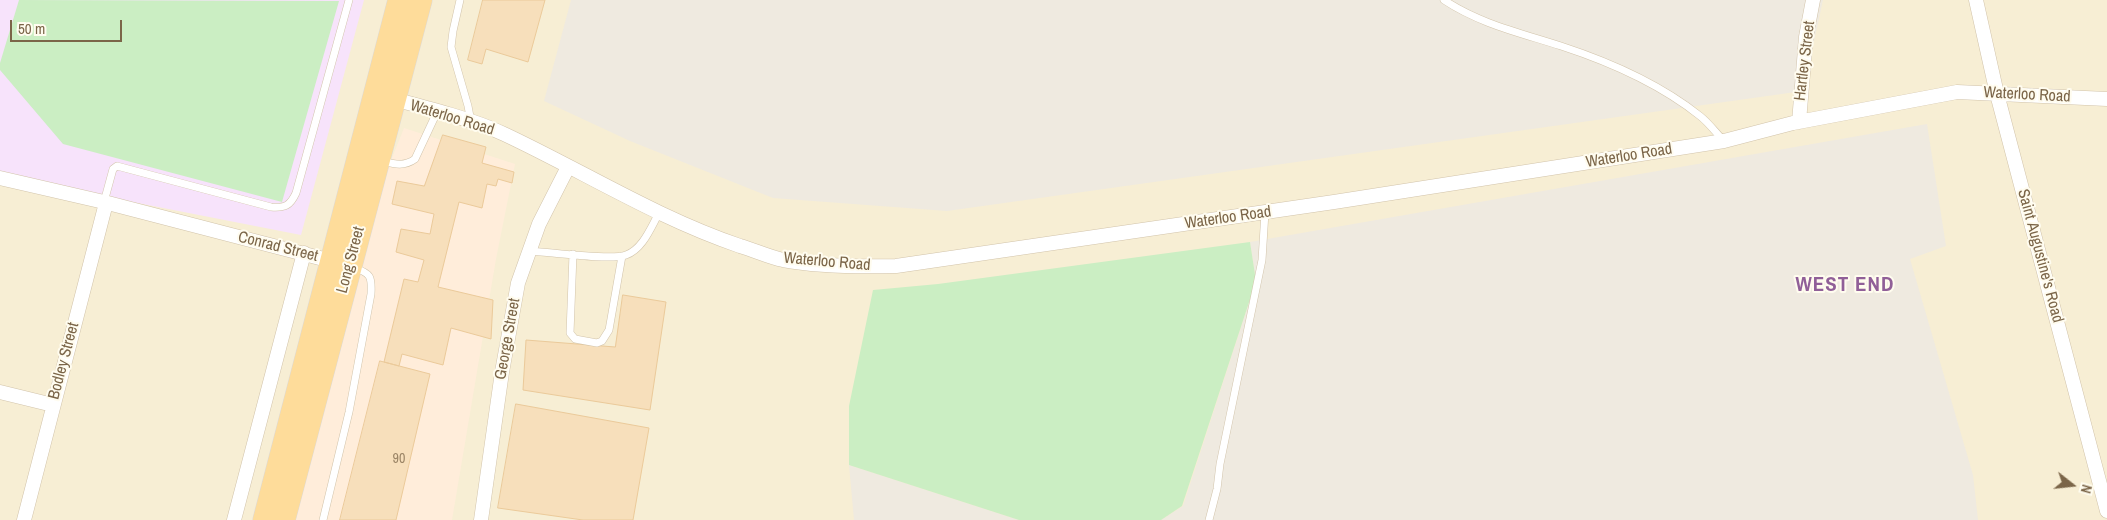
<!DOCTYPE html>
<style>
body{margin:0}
#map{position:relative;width:2107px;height:520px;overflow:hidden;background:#fefae7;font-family:"Archivo Narrow",sans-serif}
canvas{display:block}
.north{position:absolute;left:2047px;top:460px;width:50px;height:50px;-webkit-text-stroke:4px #fffcef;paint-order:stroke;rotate:106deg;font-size:14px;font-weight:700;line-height:20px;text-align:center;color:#7b6548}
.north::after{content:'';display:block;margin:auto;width:18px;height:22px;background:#7b6548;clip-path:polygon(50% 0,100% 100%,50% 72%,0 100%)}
.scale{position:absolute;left:10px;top:20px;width:112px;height:22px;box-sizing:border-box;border:2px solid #7b6548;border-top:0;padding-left:6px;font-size:15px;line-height:18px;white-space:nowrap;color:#7b6548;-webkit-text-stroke:4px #fffcef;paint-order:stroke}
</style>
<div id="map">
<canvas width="2107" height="520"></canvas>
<div class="north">N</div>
<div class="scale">50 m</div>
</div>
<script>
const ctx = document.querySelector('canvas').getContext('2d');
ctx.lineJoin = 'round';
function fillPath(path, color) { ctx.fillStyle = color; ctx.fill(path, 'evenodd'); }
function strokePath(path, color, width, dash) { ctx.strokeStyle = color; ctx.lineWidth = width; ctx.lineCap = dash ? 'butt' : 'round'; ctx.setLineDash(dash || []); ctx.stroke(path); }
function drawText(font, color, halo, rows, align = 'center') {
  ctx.font = font + ' "Archivo Narrow",sans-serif'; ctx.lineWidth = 4; ctx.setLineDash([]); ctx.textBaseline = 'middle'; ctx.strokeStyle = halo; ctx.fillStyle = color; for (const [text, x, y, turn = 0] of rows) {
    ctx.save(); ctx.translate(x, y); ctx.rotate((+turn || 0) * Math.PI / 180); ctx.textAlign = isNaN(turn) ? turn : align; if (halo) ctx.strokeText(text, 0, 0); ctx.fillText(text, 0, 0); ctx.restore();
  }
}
const residential = new Path2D(`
 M 0,0 L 2107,0 L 2107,520 L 0,520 Z`);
const commercial = new Path2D(`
 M 404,128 L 515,164 L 496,259 L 452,520 L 295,520 L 349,266 Z`);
const industrial = new Path2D(`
 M 571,0 L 1823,0 L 1803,91 L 947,211 L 773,198 L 630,141 L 544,101 Z
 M 1927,124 L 1946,246 L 1910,259 L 1973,475 L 1978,520 L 1161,520 L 1183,506 L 1256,281 L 1250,242 Z
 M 849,465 L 1019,520 L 854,520 Z`);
const education = new Path2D(`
 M 0,0 L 364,0 L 301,235 L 0,176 Z`);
const green = new Path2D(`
 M 19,0 L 339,1 L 282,202 L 63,144 L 0,70 L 0,63 Z
 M 1250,242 L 1256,281 L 1182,506 L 1161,520 L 1019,520 L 849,465 L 849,406 L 873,290 L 938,284 Z`);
const building = new Path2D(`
 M 483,0 L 545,0 L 528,62 L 486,49 L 482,64 L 468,60 Z
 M 443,135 L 486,147 L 482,163 L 514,172 L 512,183 L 498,179 L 496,186 L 487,184 L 482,208 L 459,202 L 438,287 L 493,300 L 491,339 L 451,328 L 443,365 L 402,354 L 399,366 L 384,362 L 404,279 L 418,282 L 424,260 L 396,252 L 401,229 L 430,234 L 434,214 L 392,204 L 397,181 L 424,186 Z
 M 623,295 L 666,302 L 650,410 L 523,390 L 526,340 L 615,347 Z
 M 380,361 L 430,374 L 396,520 L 340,520 Z
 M 516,404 L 649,428 L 633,520 L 583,520 L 498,508 Z`);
const service = new Path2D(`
 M 460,0 L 453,31 L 451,47 L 468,106 L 471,122
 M 1444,0 C 1480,24 1521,33 1561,46 C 1610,62 1660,84 1700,116 C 1709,123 1716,133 1724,141
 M 382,161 C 394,164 404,167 415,159 L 437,112
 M 104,202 L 113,169 L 117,166 L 271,207 C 285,208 290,206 296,193 L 349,0
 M 529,251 C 549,252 611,261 626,255 C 643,249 651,227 659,213
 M 573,254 L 570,333 L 575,339 L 597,343 L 602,341 L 609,330 L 622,256
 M 323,520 L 349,412 L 371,294 C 372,277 371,273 354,268
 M 1209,520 L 1217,489 L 1220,464 L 1262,260 L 1265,212`);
const minor = new Path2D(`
 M 1976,0 L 1997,94 L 2107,511
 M 389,98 C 424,107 472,119 504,134 C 583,171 657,218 740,246 C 754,250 769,257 783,260 C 821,267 859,267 896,266 L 1334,202 L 1724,141 L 1793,123 L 1957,92 L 2107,99
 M 1799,122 L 1806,37 L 1813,0
 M 0,178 L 104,202 L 339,263
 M 0,392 L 53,405
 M 24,520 L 106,203
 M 234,520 L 304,253
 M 481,520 L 502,372 L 518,283 L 539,224 L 568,167`);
const trunk = new Path2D(`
 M 265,520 L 400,0
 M 283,520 L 420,0`);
const numberNames = [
 ["90",399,459]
];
const streetNames = [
 ["Hartley Street",1805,61,-83],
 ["Waterloo Road",2027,95,3],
 ["Waterloo Road",452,118,17],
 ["Waterloo Road",1629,156,-9],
 ["Waterloo Road",1228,218,-8],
 ["Conrad Street",278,247,14],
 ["Saint Augustine's Road",2040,256,75],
 ["Long Street",351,260,-75],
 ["Waterloo Road",827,262,5],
 ["George Street",508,339,-80],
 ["Bodley Street",64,361,-75]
];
const districtNames = [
 ["WEST END",1845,285]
];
fillPath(residential, '#f7eed4');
fillPath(commercial, '#ffedda');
fillPath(industrial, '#efeae0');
fillPath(education, '#f7e3fb');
fillPath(green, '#cbeec3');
fillPath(building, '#f7dfbb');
strokePath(building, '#ebca9a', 1);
strokePath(service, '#d2c4ab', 8);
strokePath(minor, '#d2c4ab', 15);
strokePath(trunk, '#dfdad3', 25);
strokePath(service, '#fff', 7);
strokePath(minor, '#fff', 14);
strokePath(trunk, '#fedc9a', 24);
drawText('14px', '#9a8465', null, numberNames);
drawText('16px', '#7b6548', '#fffcef', streetNames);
ctx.letterSpacing = '1px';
drawText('bold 21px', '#905f98', '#fffcef', districtNames);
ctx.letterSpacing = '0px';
</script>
